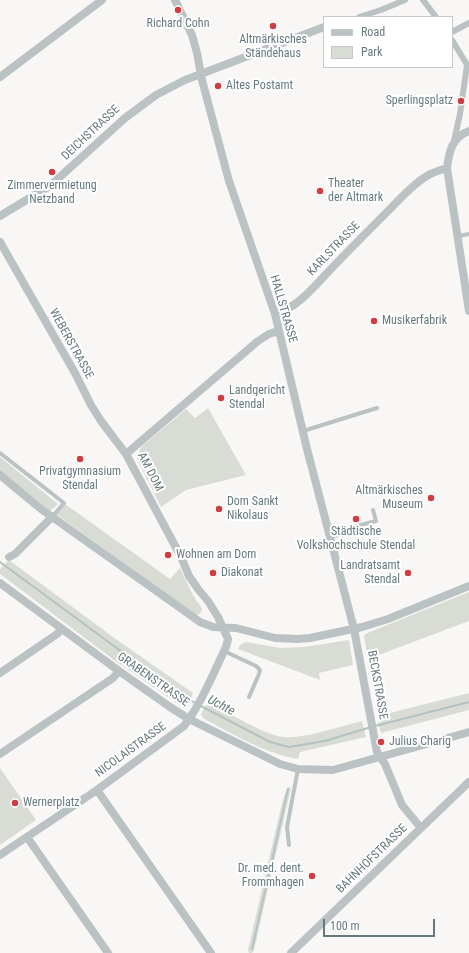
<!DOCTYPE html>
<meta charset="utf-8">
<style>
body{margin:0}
#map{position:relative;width:469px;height:953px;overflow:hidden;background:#f8f7f5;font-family:"Roboto Condensed",sans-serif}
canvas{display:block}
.legend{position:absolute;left:323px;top:16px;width:130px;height:52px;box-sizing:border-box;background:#fff;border:1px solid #c2cacb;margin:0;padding:5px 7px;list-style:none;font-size:12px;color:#667a7d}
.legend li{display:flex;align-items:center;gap:8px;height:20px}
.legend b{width:20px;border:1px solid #c2cacb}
.scale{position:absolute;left:323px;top:919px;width:112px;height:18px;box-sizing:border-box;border:2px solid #667a7d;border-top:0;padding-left:5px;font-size:12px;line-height:14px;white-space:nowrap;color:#667a7d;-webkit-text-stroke:3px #fff;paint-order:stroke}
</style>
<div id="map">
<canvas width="469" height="953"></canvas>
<ul class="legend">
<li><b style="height:5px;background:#bbc2c3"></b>Road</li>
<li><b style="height:11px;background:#d9dcd5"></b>Park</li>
</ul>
<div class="scale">100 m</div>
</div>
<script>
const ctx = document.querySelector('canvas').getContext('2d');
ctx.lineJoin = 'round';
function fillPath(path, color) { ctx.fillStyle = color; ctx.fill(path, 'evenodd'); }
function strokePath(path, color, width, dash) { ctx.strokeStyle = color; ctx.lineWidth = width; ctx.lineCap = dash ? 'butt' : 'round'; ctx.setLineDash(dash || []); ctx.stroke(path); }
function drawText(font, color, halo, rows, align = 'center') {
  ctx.font = font + ' "Roboto Condensed",sans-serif'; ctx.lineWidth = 4; ctx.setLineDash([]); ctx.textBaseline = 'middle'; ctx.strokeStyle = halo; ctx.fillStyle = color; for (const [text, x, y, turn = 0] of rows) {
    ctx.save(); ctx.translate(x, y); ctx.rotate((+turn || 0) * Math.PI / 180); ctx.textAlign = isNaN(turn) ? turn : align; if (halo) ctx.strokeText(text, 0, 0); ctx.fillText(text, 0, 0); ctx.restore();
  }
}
const green = new Path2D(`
 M 208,408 L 246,475 L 186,490 L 161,507 L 138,461 L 137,457 L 141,447 L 186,409 L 195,418 Z
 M 0,457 L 58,504 L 50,511 L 6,476 L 0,471 Z
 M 65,504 L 170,579 L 180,568 L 194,597 L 202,608 L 201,613 L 196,615 L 56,514 Z
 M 9,560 L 113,637 L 193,693 L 189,705 L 185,707 L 181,706 L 114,660 L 0,574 L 0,569 Z
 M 469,592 L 469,621 L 368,659 L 364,637 L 365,634 Z
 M 349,640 L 353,665 L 319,673 L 320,680 L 238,649 L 240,645 L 246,642 L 281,648 L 304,647 Z
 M 469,693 L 469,710 L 381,733 L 378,723 L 382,721 L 382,715 Z
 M 211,703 C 229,713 264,735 284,737 C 304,739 341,726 362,721 L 366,737 L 300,752 L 298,759 C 266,754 237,736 208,721 L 203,718 L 201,714 L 206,705 Z
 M 0,768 L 36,820 L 0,845 Z
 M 290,787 L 291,788 L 254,950 L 252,953 L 249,953 L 248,950 L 282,803 L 287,788 Z`);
const stream = new Path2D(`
 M 0,562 L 175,691 L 195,703
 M 199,705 L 270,742 L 289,747 L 325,741 L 371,727
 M 375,726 L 469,702
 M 252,949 L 288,789`);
const service = new Path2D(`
 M 458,236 L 469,234
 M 303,431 L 377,408
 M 0,453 L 64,503 L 52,517
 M 330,537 L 349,532 L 357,526 L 376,521 L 373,510
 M 224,651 L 256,666 L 260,670 L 259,674 L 249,697
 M 289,845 L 287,827 L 298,769`);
const pedestrian = new Path2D(`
 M 423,0 L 436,17
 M 359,17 L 381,10 L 405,0
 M 452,32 L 469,23
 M 452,40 L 469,68
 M 454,141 L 460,114 L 467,65`);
const minor = new Path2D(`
 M 175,0 L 192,35 L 197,53 L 202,80 L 229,181 L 275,314 L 307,449 L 354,629 L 377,752 L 385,764 L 402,805 L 421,828
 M 0,77 L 102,0
 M 469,131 C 452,137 449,152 447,168 L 469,311
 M 0,216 L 51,185 L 125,118 L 156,95 L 185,80 L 324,27
 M 0,242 L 75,373 L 91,405 L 101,421 L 126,454 L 181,557 L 189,576 L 198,589 L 208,601 L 218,617 L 228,639 L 226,647 C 213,674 202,702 184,726 L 97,790 L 0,855
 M 275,314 C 297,308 314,287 329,271 C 349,250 370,229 391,208 C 402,197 413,184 427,176 C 433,172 440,170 447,168
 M 126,454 L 258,341 L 269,334 L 278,331
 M 0,475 L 41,509 L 179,607 L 200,622 L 213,627 L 236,628 L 275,638 L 298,639 L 310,638 L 362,627 L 388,619 L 469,586
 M 9,557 L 15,554 L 52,517
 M 0,583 L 119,671 L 170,707 L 189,719 L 280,764 L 298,769 L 333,770 L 469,732
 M 0,673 L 57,634 L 62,629
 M 0,754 L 113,678 L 119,671
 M 97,790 L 211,953
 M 27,837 L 108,953
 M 291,953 L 469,782`);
const markers = [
 [178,10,4,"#d13c40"],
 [273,26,4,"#d13c40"],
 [218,86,4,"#d13c40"],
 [461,101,4,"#d13c40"],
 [52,172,4,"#d13c40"],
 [320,191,4,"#d13c40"],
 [374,321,4,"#d13c40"],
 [221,398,4,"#d13c40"],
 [80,459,4,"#d13c40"],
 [431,498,4,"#d13c40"],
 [219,509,4,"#d13c40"],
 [356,519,4,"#d13c40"],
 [168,555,4,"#d13c40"],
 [213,573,4,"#d13c40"],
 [408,573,4,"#d13c40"],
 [381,742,4,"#d13c40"],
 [15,803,4,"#d13c40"],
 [312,876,4,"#d13c40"]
];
const poiNames = [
 ["Richard Cohn",178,24,"center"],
 ["Altmärkisches",273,40,"center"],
 ["Ständehaus",273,54,"center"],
 ["Altes Postamt",226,86],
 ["Sperlingsplatz",453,101,"right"],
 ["Theater",328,184],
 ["der Altmark",328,198],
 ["Zimmervermietung",52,186,"center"],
 ["Netzband",52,200,"center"],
 ["Musikerfabrik",382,321],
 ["Landgericht",229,391],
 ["Stendal",229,405],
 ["Privatgymnasium",80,472,"center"],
 ["Stendal",80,486,"center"],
 ["Altmärkisches",423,491,"right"],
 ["Museum",423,505,"right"],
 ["Dom Sankt",227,502],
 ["Nikolaus",227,516],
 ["Städtische",356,532,"center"],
 ["Volkshochschule Stendal",356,546,"center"],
 ["Wohnen am Dom",176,555],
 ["Landratsamt",400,566,"right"],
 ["Stendal",400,580,"right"],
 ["Diakonat",221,573],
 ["Julius Charig",389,742],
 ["Wernerplatz",23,803],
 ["Dr. med. dent.",304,869,"right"],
 ["Frommhagen",304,883,"right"]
];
const streetNames = [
 ["DEICHSTRASSE",91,133,-43],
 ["KARLSTRASSE",334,249,-46],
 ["HALLSTRASSE",283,309,74],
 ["WEBERSTRASSE",71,344,61],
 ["AM DOM",150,472,63],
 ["GRABENSTRASSE",153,680,35],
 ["BECKSTRASSE",377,685,80],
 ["NICOLAISTRASSE",131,750,-36],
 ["BAHNHOFSTRASSE",372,859,-44]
];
const waterNames = [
 ["Uchte",221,706,28]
];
fillPath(green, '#d9dcd5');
strokePath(stream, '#b3c3c3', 2);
strokePath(service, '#bbc2c3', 4);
strokePath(pedestrian, '#bbc2c3', 6);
strokePath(minor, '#bbc2c3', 8);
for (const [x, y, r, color] of markers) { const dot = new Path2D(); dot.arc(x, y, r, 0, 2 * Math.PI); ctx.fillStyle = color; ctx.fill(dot); strokePath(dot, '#fff', 1.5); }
drawText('12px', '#667a7d', '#fff', poiNames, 'left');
drawText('12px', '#667a7d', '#fff', streetNames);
drawText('italic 13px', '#607878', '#fff', waterNames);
</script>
